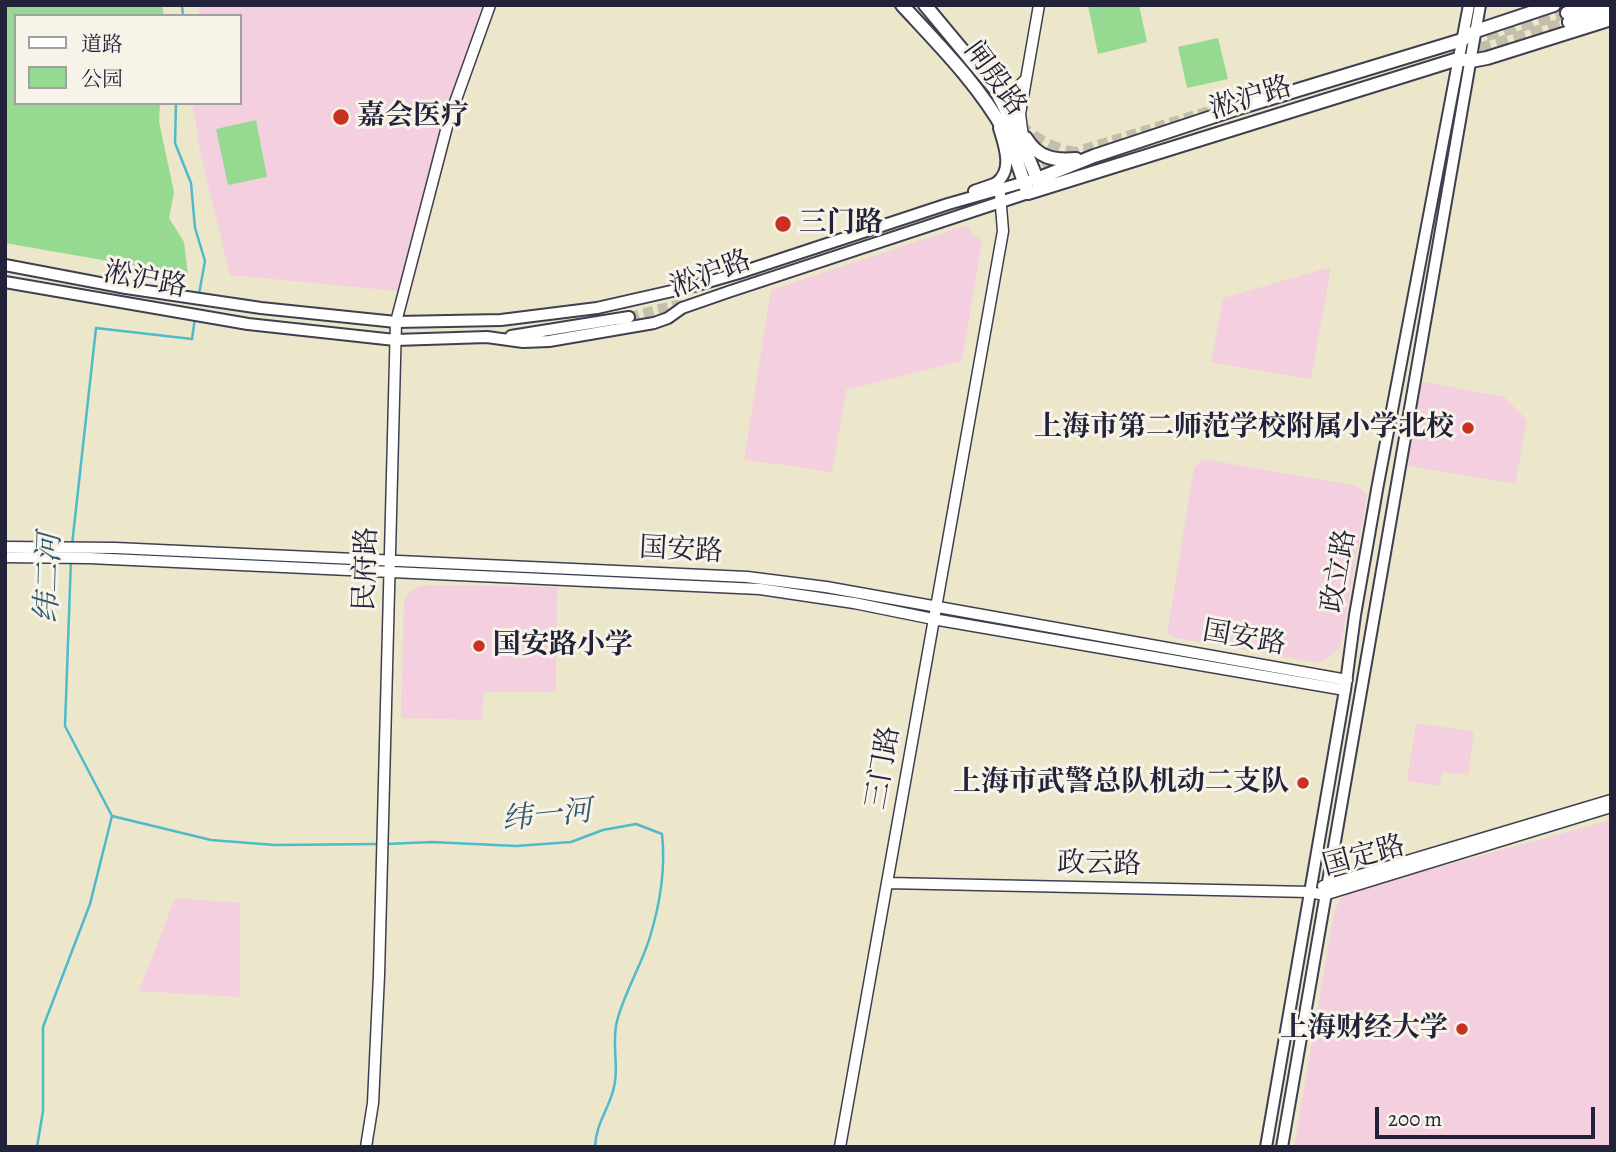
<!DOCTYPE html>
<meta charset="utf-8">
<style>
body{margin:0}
#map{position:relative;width:1616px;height:1152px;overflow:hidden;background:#ece6ca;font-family:Alegreya,"Noto Serif SC",serif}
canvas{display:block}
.frame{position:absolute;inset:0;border:7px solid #22223b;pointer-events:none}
.legend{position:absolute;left:14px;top:14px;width:228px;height:91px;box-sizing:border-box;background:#f7f3e8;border:2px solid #a29fa3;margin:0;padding:9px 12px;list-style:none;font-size:21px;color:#22223b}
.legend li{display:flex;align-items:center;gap:14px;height:35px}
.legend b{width:35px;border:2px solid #a29fa3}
.scale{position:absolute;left:1375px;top:1107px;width:220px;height:32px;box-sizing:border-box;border:4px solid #22223b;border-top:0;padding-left:9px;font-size:21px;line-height:24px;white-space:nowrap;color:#22223b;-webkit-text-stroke:5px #f7f3e8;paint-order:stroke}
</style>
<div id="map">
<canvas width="1616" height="1152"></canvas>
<div class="frame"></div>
<ul class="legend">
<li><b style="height:9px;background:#fff"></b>道路</li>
<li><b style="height:19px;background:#96da92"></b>公园</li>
</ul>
<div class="scale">200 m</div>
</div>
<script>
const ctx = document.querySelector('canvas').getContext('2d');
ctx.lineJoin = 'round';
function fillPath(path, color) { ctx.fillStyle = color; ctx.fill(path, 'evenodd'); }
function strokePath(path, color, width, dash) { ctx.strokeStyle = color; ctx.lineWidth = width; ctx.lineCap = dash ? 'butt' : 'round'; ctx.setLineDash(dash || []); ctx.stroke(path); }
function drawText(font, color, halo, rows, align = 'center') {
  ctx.font = font + ' Alegreya,"Noto Serif SC",serif'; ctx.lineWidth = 6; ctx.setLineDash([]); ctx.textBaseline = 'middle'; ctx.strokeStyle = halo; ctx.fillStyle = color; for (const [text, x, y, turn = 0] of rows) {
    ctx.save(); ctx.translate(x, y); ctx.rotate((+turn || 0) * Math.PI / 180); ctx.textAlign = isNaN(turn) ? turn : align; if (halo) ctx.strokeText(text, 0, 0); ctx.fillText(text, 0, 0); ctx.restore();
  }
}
const built = new Path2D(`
 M 199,5 L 482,5 L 445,115 L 398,291 L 230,275 L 200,151 L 193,103 L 240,103 L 240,16 L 199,16 Z
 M 967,225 L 972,234 L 982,241 L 962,361 L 846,390 L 832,473 L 808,468 L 744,460 L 771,290 Z
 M 1331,267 L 1311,379 L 1211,362 L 1223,298 Z
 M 1418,381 L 1504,397 L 1527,420 L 1515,484 L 1403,465 Z
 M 1203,459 L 1357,486 L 1367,495 L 1340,648 L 1321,663 L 1176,638 L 1167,634 L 1194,468 Z
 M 424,585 L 557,587 L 556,692 L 484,692 L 482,720 L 401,718 L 404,601 L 410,591 Z
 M 1416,723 L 1474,732 L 1468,775 L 1442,772 L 1440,786 L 1407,781 Z
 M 1611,820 L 1611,1147 L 1294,1147 L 1334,912 L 1341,898 L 1353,891 Z
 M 175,898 L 240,903 L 240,997 L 139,991 Z`);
const green = new Path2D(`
 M 5,5 L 162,5 L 164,16 L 16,16 L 16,103 L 160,103 L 159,122 L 174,192 L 169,218 L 184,242 L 188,275 L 5,243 Z
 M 1088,5 L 1139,5 L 1147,42 L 1098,54 Z
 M 1218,38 L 1228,79 L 1187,88 L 1178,47 Z
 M 256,120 L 267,177 L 228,185 L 216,129 Z`);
const stream = new Path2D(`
 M 182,5 L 183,16
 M 176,103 L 175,143 L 191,183 L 195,228 L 205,261 L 199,294
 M 72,545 L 96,328 L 192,339 L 195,318
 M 112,816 L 211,840 L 275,845 L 380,844
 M 387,844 L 432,842 L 516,846 L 571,842 L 603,830 L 636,824 L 662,834 C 666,870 660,905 649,940 C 640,968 625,991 617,1021 C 611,1043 620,1069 613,1091 C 607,1112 596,1124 595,1147
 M 37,1147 L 43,1111 L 43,1027 L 90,904 L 112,816 L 65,726 L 71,559`);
const secondaryTunnel = new Path2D(`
 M 1029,173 L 1081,150 L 1242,101
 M 629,317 L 687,302`);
const primaryTunnel = new Path2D(`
 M 1469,40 L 1567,13
 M 1462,54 L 1569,22
 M 1019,124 C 1038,144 1066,155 1094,154
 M 1080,161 L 1099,163 L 1121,161`);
const tertiary = new Path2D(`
 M 995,89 L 1014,91 L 1024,81
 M 1023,137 L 1020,114 L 1039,5
 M 5,547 L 115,548 L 747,577 L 826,587 L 1347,680
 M 5,557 L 89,558 L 760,589 L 854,603 L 933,619 L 1345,690
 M 887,883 L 1310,892 L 1324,895 L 1611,807
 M 1323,886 L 1611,800
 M 366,1147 L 373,1103 L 379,975 L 396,322 L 449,119 L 490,5
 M 840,1147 L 1003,231 L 1000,194`);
const secondary = new Path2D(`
 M 974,191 C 981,188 990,186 996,183 C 1014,170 1004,145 999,128
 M 5,265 L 126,288 L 261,308 L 396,322 L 501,320 L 597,308 L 694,286 L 739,273 L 948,204 L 1032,180
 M 5,282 L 248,324 L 395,340 L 487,337 L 523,342 L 549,341 L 654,323 L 668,318 L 682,308 L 728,292 L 1028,193
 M 511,336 L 629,317
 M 1266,1147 L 1345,690 L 1355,615 L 1378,484 L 1469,5
 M 1282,1147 L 1480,5`);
const primary = new Path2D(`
 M 902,5 C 938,44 979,85 1005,132 C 1015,151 1020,173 1028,193 L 1458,59 L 1471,61 L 1487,58 L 1611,19
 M 925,5 L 995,89 L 1018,133 L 1040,186
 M 1567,13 L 1591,5
 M 1569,22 L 1611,8
 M 1026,138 C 1038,158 1054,161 1076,159
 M 1037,179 L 1094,156 L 1242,107 L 1462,40 L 1476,31 L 1554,5`);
const markers = [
 [341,117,9,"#c8321e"],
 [783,224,9,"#c8321e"],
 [1468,428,7,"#c8321e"],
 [479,646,7,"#c8321e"],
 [1303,783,7,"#c8321e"],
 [1462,1029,7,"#c8321e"]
];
const streetNames = [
 ["闸殷路",994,79,54],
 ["淞沪路",1251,99,-17],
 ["淞沪路",711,275,-21],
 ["淞沪路",145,281,11],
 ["国安路",681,551,3],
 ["民府路",367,569,-88],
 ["政立路",1340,571,-80],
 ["国安路",1244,639,10],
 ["三门路",884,768,-80],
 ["国定路",1364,857,-15],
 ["政云路",1099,865,1]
];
const poiNames = [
 ["嘉会医疗",357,117],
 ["三门路",799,224],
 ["上海市第二师范学校附属小学北校",1454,428,"right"],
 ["国安路小学",493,646],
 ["上海市武警总队机动二支队",1289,783,"right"],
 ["上海财经大学",1448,1029,"right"]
];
const waterNames = [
 ["纬二河",50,578,-88],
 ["纬一河",547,817,-6]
];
fillPath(built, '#f3cfe0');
fillPath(green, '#96da92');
strokePath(stream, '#4ebaca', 2.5);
strokePath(secondaryTunnel, '#c4bfad', 10, [10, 5]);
strokePath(primaryTunnel, '#c4bfad', 12, [12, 6]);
strokePath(tertiary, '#403f50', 13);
strokePath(secondary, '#403f50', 14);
strokePath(primary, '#403f50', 16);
strokePath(tertiary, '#fff', 10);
strokePath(secondary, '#fff', 10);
strokePath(primary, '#fff', 12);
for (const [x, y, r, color] of markers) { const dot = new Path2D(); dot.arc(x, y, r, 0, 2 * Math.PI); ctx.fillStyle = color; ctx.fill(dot); strokePath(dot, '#f7f3e8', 2.5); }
drawText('28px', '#22223b', '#f7f3e8', streetNames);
drawText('bold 28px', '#22223b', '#f7f3e8', poiNames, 'left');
drawText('italic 30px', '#31576d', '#f7f3e8', waterNames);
</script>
